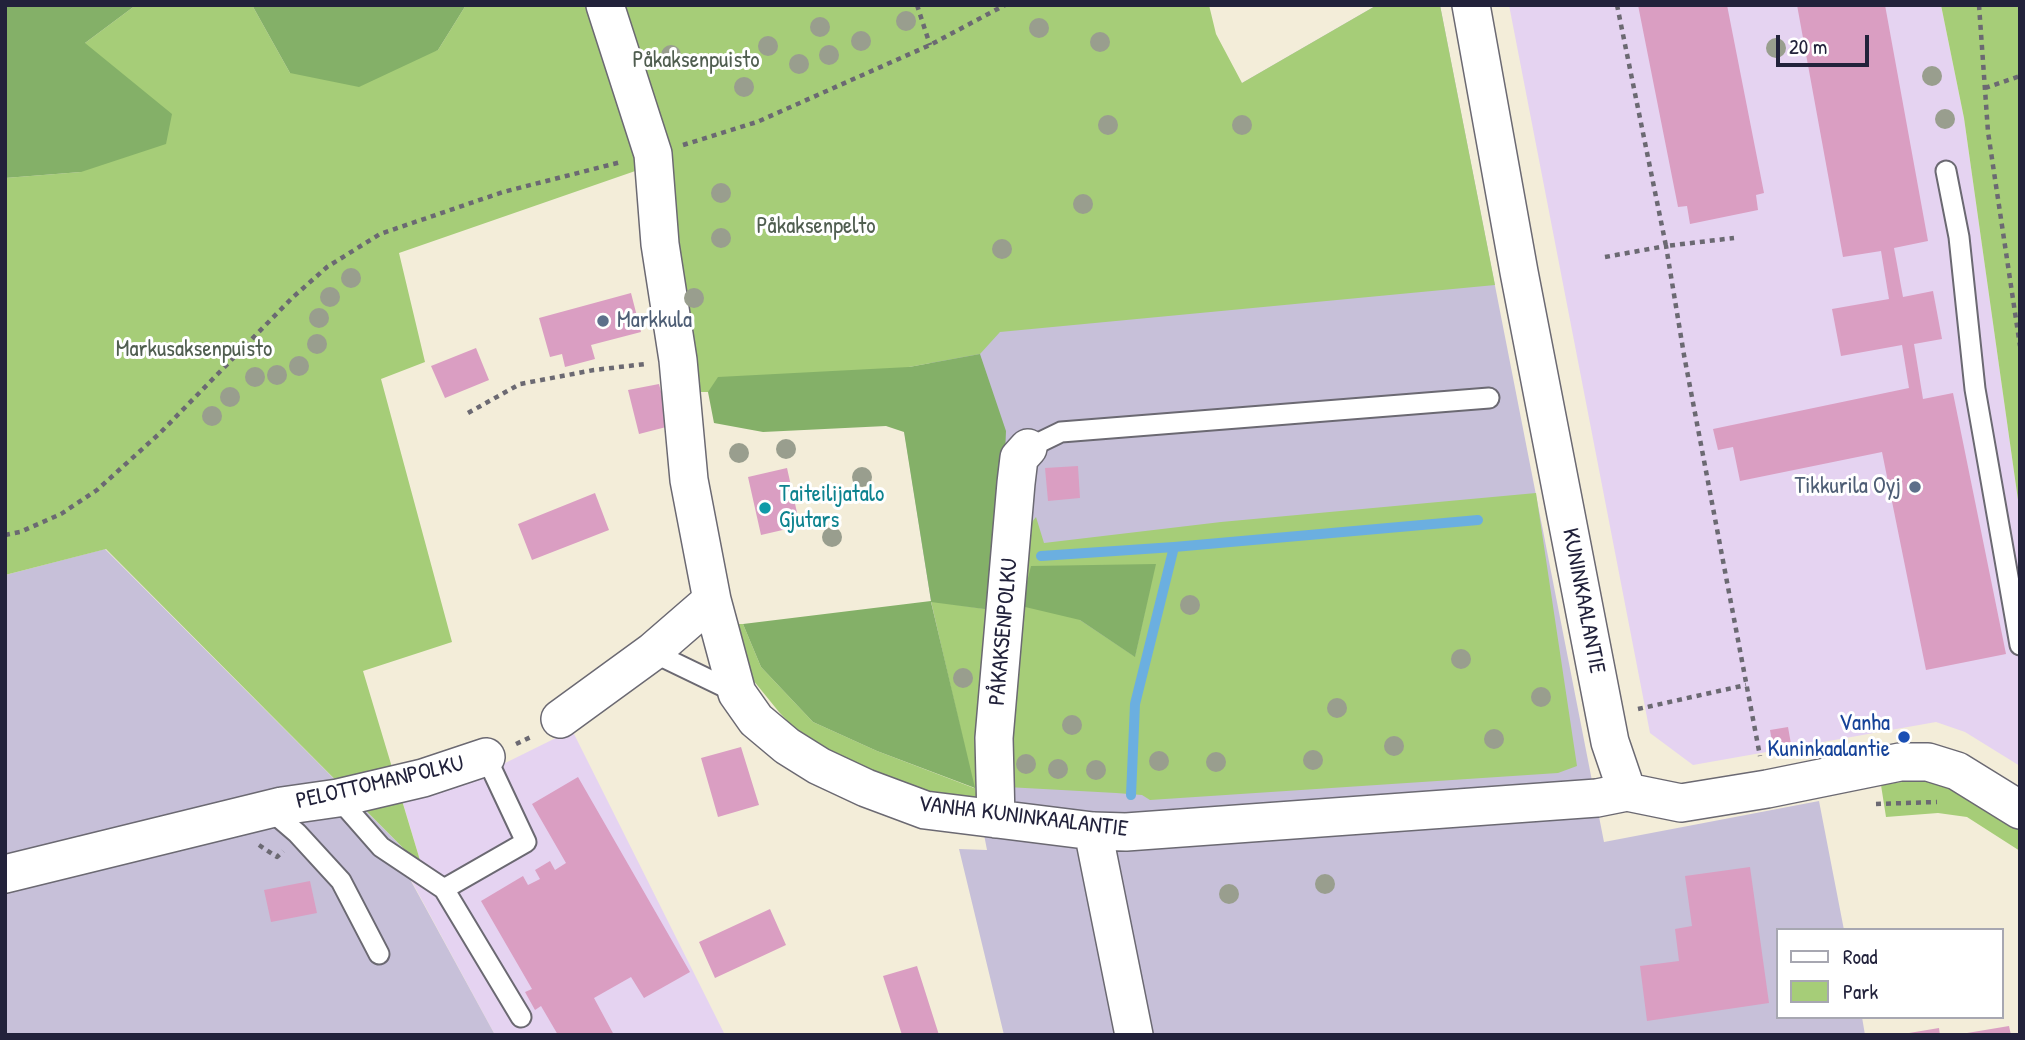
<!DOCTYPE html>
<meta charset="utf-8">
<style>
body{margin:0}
#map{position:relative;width:2025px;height:1040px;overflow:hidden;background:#f3edd9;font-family:"Patrick Hand",sans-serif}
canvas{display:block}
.frame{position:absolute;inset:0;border:7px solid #22223b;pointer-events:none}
.legend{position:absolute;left:1776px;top:928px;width:228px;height:91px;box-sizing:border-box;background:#fff;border:2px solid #a7a7b1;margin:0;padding:9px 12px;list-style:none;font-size:21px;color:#22223b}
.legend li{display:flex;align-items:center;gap:14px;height:35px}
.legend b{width:35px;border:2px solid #a7a7b1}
.scale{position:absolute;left:1776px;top:35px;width:93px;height:32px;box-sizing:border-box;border:4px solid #22223b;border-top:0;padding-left:9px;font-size:21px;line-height:24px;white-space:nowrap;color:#22223b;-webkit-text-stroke:5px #fff;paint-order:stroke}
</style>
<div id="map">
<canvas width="2025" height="1040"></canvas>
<div class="frame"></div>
<ul class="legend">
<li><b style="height:9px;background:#fff"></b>Road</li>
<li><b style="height:19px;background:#a6cd78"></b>Park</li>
</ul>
<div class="scale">20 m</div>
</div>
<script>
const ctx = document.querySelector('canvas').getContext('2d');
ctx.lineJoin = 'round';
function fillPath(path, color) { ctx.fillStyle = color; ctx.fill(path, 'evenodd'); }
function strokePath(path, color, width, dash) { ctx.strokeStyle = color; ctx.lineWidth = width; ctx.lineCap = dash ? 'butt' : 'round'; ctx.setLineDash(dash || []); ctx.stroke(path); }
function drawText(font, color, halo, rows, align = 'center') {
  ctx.font = font + ' "Patrick Hand",sans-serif'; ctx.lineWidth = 6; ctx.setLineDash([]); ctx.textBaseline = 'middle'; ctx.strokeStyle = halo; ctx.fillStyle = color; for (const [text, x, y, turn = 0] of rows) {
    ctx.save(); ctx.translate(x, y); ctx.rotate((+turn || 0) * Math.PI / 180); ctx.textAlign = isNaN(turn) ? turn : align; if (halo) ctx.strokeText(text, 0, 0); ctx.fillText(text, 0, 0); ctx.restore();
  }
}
const built = new Path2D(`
 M 1509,5 L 1941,5 L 1964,118 L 2020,514 L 2020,766 L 1965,732 L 1936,722 L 1693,765 L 1650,733 Z
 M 572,730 L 725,1035 L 495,1035 L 411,880 L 422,867 L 402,800 L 485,773 Z`);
const industrial = new Path2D(`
 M 1377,5 L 1440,5 L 1604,842 L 1819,801 L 1844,930 L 1778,930 L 1778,1017 L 1862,1017 L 1865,1035 L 1004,1035 L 959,849 L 987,850 L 975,788 L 931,601 L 898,392 L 1242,83 Z
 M 105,549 L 422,867 L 411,881 L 495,1035 L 5,1035 L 5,575 Z`);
const green = new Path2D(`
 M 136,5 L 252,5 L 290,73 L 438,50 L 466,5 L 585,5 L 641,169 L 399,253 L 425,362 L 381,379 L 452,642 L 363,671 L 422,867 L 106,549 L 5,575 L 5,178 L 81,172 L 85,43 Z
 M 614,5 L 1209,5 L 1216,34 L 1242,83 L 1377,5 L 1440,5 L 1495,285 L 1000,332 L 980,354 L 909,367 L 898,392 L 692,392 Z
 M 1941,5 L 2020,5 L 2020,514 L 1964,118 Z
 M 1536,493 L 1577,766 L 1558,773 L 1150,800 L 1142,795 L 1116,793 L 1007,787 L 1024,532 L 1036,517 L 1044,543 L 1221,522 ZM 1155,565 L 1135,656 L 1134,656 L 1080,620 Z
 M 931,601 L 992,610 L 982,773 L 975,788 L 979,806 L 867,772 L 808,743 L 779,712 L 753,680 L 746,666 L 735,624 L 743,624 L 761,667 L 813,722 L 877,751 L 974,788 Z
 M 1923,779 L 1957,788 L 2020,830 L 2020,851 L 1967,817 L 1938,813 L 1886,817 L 1881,785 Z`);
const forest = new Path2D(`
 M 5,5 L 136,5 L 85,43 L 172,114 L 166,144 L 81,172 L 5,178 Z
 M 252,5 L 466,5 L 438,50 L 359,87 L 290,73 Z
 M 980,354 L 1006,431 L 1001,551 L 992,610 L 931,602 L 975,788 L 877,751 L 813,722 L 761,667 L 743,624 L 931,601 L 904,432 L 886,426 L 763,432 L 714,423 L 708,392 L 718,377 L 909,367 Z
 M 1156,564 L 1135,657 L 1080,620 L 1021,606 L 1031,566 Z`);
const stream = new Path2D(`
 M 1041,556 L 1174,547 L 1478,520
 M 1131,795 L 1135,704 L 1174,547`);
const building = new Path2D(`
 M 1638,5 L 1727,5 L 1764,193 L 1756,195 L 1758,210 L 1690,224 L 1687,206 L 1678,207 Z
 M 1797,5 L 1885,5 L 1928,241 L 1894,248 L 1903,297 L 1933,291 L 1942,339 L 1914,344 L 1923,399 L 1953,393 L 2006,654 L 1926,670 L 1882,452 L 1740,481 L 1733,447 L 1718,450 L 1713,429 L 1909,388 L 1902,345 L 1841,356 L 1832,309 L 1889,299 L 1881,251 L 1843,257 Z
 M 631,293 L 641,332 L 591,345 L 595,359 L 565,367 L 562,354 L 550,357 L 539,318 Z
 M 476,348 L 489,380 L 445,398 L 431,366 Z
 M 659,384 L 670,426 L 639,434 L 628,390 Z
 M 1078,466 L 1080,498 L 1048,501 L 1045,468 Z
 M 787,468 L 800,526 L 761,535 L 748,477 Z
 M 595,493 L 609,530 L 532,560 L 518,524 Z
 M 1788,727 L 1791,744 L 1773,747 L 1770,730 Z
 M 741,747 L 759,805 L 718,817 L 701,758 Z
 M 578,777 L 690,972 L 644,998 L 631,977 L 594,998 L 614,1035 L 558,1035 L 541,1006 L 535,1010 L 525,992 L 532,989 L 481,901 L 523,876 L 528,885 L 540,879 L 535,870 L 550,861 L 555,870 L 566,863 L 532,804 Z
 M 1750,867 L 1769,1003 L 1647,1021 L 1640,966 L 1679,961 L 1675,929 L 1692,926 L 1685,876 Z
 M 310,881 L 317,913 L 271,922 L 264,890 Z
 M 770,909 L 786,945 L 715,978 L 699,942 Z
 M 917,966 L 939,1035 L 902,1035 L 883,976 Z
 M 2009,1026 L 2011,1035 L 1967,1035 L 1967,1033 Z
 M 1939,1028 L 1940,1035 L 1910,1035 L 1909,1033 Z`);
const path = new Path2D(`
 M 917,5 L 930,45
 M 1617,5 L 1666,246 L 1734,238
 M 1979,5 L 1988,132 L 2020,346
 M 1985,88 L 2020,76
 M 683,145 L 757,122 L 930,45 L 1005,5
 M 1605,257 L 1666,246 L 1684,355 L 1760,756
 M 468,413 L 520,384 L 594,370 L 645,364
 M 5,535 L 20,532 L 61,514 L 97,490 L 160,433 L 292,298 L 327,267 L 380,234 L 503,192 L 621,162
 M 1638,709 L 1746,685
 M 516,744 L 533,736
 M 1876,804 L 1937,802
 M 259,845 L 277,857 L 283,851`);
const service = new Path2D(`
 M 1946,171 L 1959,237 L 1975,389 L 2020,645
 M 1028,448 L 1061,432 L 1489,398
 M 652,652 L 737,693
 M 338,798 L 381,847 L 444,889 L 521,1017
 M 269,809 L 297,833 L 341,881 L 379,954
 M 444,889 L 526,842 L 486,757`);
const minor = new Path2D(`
 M 605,5 L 653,154 L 660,244 L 678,360 L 689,480 L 712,600 L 737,693 L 756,720 L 787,746 L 819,766 L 866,788 L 925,810 L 1093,831 L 1126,832 L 1597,798 L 1627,792 L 1681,803 L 1767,789 L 1900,762 L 1928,762 L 1957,771 L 2020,810
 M 1471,5 L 1519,272 L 1610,742 L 1627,792
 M 560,719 L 652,652 L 712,600
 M 996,819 L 994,738 L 1016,483 L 1019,458 L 1028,448
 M 1093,831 L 1134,1035
 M 5,874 L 282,806 L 338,798 L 423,778 L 486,757`);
const trees = [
 [906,21],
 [820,27],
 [1039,28],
 [861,41],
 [1100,42],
 [768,46],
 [1776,48],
 [671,55],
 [829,55],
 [799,64],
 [1932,76],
 [744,87],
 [1945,119],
 [1108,125],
 [1242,125],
 [721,193],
 [1083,204],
 [721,238],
 [1002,249],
 [351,278],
 [330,297],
 [694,298],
 [319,318],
 [317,344],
 [299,366],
 [277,375],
 [255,377],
 [230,397],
 [212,416],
 [786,449],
 [739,453],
 [862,477],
 [832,537],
 [1190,605],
 [1461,659],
 [963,678],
 [1541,697],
 [1337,708],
 [1072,725],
 [1494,739],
 [1394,746],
 [1313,760],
 [1159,761],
 [1216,762],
 [1026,764],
 [1058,769],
 [1096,770],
 [1325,884],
 [1229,894]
];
const markers = [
 [603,321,7,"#5c6f8a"],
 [1915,487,7,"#5c6f8a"],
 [765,508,7,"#0f9aa8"],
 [1904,737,7,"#1a4fb4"]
];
const parkNames = [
 ["Påkaksenpuisto",696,61],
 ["Påkaksenpelto",816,227],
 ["Markusaksenpuisto",194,350]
];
const serviceNames = [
 ["Markkula",617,321],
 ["Tikkurila Oyj",1901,487,"right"]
];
const cultureNames = [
 ["Taiteilijatalo",779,495],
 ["Gjutars",779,521]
];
const streetNames = [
 ["KUNINKAALANTIE",1583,601,79],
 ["PÅKAKSENPOLKU",1004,632,-85],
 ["PELOTTOMANPOLKU",380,783,-13],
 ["VANHA KUNINKAALANTIE",1023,817,7]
];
const transitNames = [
 ["Vanha",1890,724],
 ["Kuninkaalantie",1890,750]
];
fillPath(built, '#e5d3f1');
fillPath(industrial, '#c7c0d9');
fillPath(green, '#a6cd78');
fillPath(forest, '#84b068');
strokePath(stream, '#6bafe0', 10);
fillPath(building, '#da9ec2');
strokePath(service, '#6b6972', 23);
strokePath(minor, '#6b6972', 40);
strokePath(path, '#6b6972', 4.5, [5, 5]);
strokePath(service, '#fff', 19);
strokePath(minor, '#fff', 37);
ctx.fillStyle = '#999e8e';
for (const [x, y] of trees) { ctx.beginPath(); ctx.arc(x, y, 10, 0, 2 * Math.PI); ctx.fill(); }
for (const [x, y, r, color] of markers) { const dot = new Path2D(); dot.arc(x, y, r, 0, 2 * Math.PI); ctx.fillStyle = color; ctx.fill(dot); strokePath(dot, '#fff', 2.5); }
drawText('23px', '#505e50', '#fff', parkNames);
drawText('23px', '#4e5e75', '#fff', serviceNames, 'left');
drawText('23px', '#0d838f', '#fff', cultureNames, 'left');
drawText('23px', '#22223b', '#fff', streetNames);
drawText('23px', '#164399', '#fff', transitNames, 'right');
</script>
